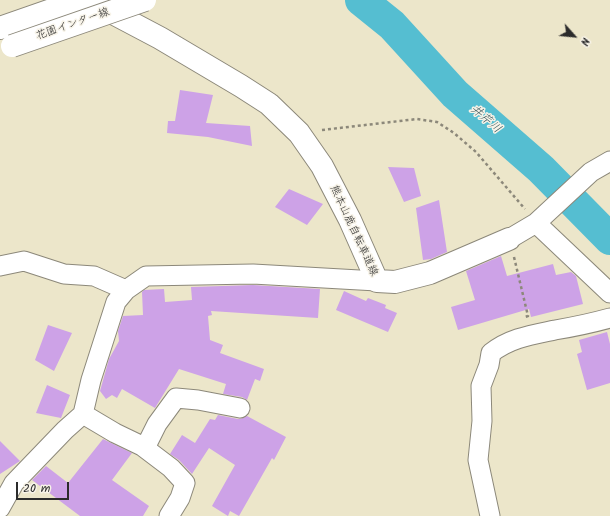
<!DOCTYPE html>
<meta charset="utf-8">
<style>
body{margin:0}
#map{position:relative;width:610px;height:516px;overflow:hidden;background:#ece6ca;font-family:Kalam,sans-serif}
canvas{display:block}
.north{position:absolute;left:554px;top:16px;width:40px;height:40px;-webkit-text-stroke:3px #f7f3e8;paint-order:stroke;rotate:117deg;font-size:11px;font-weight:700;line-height:16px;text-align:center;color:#2b2b2b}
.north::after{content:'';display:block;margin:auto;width:14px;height:18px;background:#2b2b2b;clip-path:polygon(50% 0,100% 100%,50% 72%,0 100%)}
.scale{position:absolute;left:16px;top:482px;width:53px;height:18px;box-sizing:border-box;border:2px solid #2b2b2b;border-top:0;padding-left:5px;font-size:12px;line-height:14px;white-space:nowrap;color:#2b2b2b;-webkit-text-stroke:3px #f7f3e8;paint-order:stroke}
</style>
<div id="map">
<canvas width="610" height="516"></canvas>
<div class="north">N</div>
<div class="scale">20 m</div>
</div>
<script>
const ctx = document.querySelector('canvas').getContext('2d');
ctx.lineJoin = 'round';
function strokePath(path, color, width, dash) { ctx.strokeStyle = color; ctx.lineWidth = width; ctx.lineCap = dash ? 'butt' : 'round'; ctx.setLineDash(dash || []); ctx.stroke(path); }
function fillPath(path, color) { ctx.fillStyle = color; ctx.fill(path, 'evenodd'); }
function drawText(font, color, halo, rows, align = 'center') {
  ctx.font = font + ' Kalam,"Klee One",sans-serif'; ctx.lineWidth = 3; ctx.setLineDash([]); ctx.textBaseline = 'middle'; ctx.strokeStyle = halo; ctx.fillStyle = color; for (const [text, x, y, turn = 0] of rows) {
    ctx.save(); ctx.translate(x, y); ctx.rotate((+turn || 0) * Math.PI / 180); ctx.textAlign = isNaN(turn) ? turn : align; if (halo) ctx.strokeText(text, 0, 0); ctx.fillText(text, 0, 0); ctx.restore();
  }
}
const river = new Path2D(`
 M 361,0 L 392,25 L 455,94 L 541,169 L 610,239`);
const building = new Path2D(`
 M 180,90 L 213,95 L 206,123 L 250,126 L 252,146 L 208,137 L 167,133 L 168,121 L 175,121 Z
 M 388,167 L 414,168 L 421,196 L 404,202 Z
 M 289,189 L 323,204 L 307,225 L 275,207 Z
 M 439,200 L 447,252 L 431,259 L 423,260 L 416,208 Z
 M 501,256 L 507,276 L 553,264 L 556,275 L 571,272 L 576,276 L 583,304 L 531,317 L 529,309 L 458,330 L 451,307 L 475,300 L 466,271 Z
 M 253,285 L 320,289 L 318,318 L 211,311 L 212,315 L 208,316 L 210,340 L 223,345 L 220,353 L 264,369 L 260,381 L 255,379 L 247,400 L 242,397 L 223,394 L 226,384 L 179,369 L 155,408 L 122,389 L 117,398 L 112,395 L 106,399 L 100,391 L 109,359 L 119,341 L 118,331 L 123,316 L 143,315 L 142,292 L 144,290 L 164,289 L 165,302 L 192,300 L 191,287 Z
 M 344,291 L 366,301 L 368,298 L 386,305 L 385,308 L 397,313 L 388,332 L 336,310 Z
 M 48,325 L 72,333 L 54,371 L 35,360 Z
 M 607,332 L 610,344 L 610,383 L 587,390 L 577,354 L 582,352 L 579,340 Z
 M 47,385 L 70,395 L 61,418 L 36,413 Z
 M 218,415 L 238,419 L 243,418 L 247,416 L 286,437 L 274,460 L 272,458 L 239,516 L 230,511 L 228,516 L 212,506 L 235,465 L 209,448 L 192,474 L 179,460 L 170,454 L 182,435 L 195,443 L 210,419 L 215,420 Z
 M 103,439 L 132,453 L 112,480 L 149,506 L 143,516 L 80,516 L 32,480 L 46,466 L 68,483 Z
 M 0,441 L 20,461 L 0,474 Z`);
const path = new Path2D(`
 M 322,130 L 417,119 L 437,122 L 454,133 L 476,152 L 525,209
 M 514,257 L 528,316 L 525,317`);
const minor = new Path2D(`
 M 536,223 L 610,293
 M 509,239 L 536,223 L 591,172 L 610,161
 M 0,266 L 24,261 L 64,274 L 94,276 L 126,290
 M 83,414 L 115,433 L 142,446 L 171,468 L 185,483 L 180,498 L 169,516
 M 145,448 L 157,424 L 176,398 L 198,400 L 240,408
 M 0,508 L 14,483 L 65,430 L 83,414 L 91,380 L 116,302 L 126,290 L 146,276 L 253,274 L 377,281
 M 490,516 L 478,460 L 482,421 L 481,386 L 489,365 L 491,353 C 510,338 531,335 555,330 C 573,327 592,323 610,318`);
const secondary = new Path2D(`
 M 88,0 L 160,38 L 241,86 L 269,104 L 299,133 L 322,166 L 350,220 L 377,281 L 395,282 L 430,273 L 509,239
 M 0,28 L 80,0`);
const secondaryBridge = new Path2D(`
 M 12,46 L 145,0`);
const streetNames = [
 ["花園インター線",73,25,-19],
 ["熊本山鹿自転車道線",353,231,65]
];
const waterNames = [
 ["井芹川",485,120,41]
];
strokePath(river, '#55bed1', 32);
fillPath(building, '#cda2e7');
strokePath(minor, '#8c887a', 21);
strokePath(secondary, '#8c887a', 24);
strokePath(path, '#8c887a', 2.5, [3, 3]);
strokePath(minor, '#fff', 19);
strokePath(secondary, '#fff', 22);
strokePath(secondaryBridge, '#8c887a', 24, []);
strokePath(secondaryBridge, '#fff', 22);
drawText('11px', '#2b2b2b', '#f7f3e8', streetNames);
drawText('italic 12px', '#38575d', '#f7f3e8', waterNames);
</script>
